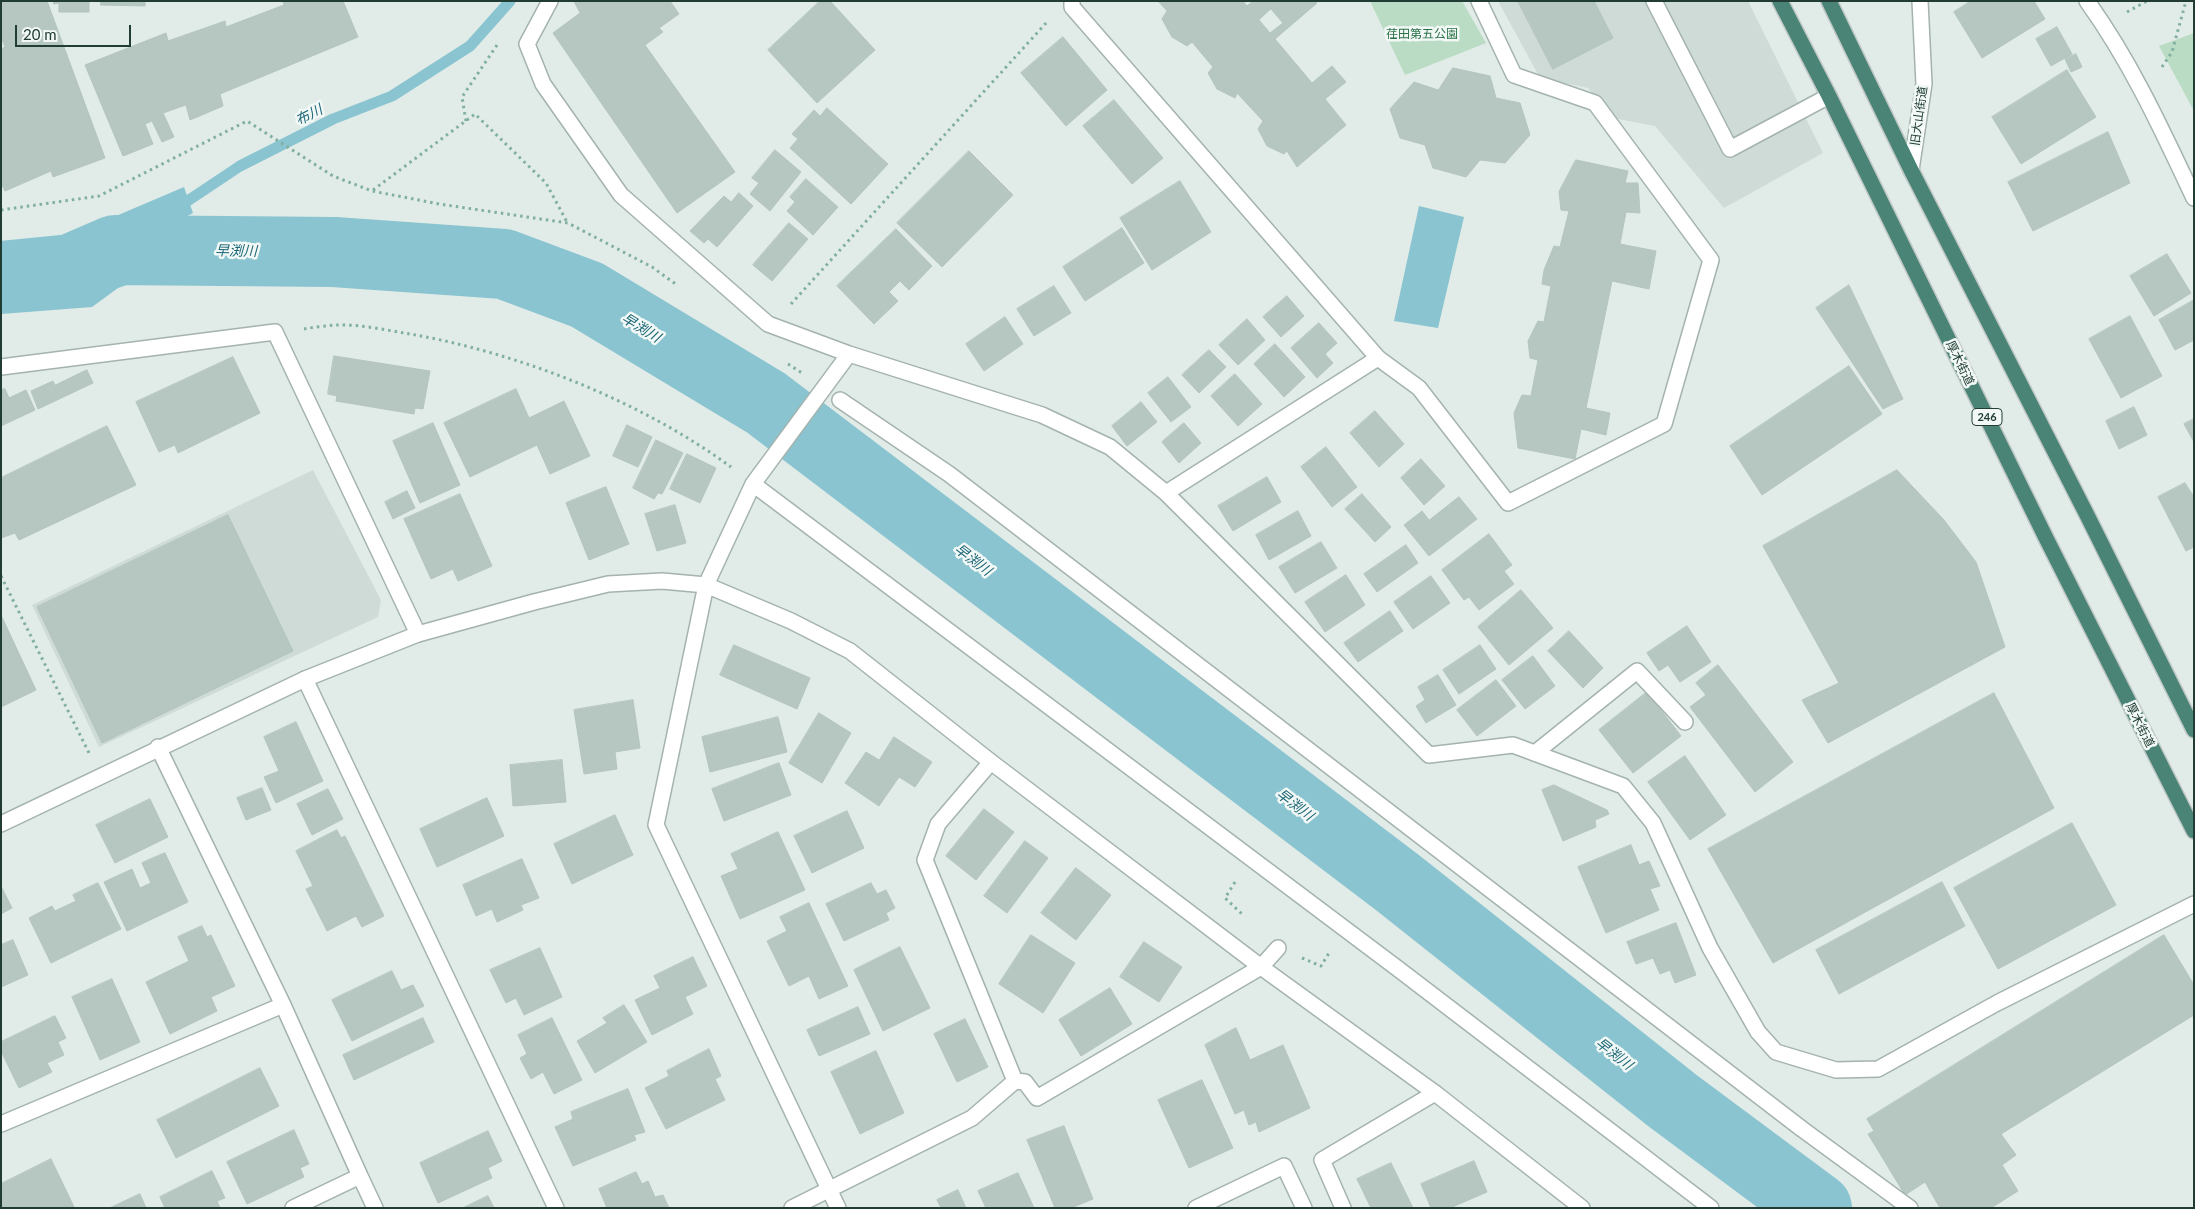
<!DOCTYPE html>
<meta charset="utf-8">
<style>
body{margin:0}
#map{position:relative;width:2195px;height:1209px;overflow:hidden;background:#e1ebe7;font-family:Lato,sans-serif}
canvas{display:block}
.frame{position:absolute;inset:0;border:2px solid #213c35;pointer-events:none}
.scale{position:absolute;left:15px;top:25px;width:116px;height:22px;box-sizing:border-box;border:2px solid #213c35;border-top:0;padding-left:6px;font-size:15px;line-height:18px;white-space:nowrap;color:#213c35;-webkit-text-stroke:4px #f1f8f5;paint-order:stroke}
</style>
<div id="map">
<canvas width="2195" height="1209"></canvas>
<div class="frame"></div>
<div class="scale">20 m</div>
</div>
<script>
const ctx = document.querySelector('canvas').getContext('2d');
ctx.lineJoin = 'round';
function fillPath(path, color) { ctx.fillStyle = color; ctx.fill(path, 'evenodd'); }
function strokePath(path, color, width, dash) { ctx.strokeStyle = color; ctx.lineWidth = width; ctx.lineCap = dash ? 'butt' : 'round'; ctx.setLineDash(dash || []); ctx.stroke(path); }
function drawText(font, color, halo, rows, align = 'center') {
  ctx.font = font + ' Lato,"Noto Sans JP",sans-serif'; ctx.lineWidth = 5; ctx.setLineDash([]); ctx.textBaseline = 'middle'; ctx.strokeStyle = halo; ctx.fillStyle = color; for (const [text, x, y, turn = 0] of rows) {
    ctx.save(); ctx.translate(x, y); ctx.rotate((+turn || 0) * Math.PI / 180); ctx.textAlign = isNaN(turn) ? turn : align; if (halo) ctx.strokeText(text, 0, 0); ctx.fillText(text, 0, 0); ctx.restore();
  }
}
const built = new Path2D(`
 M 1498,1 L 1748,1 L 1823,153 L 1724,208 L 1655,126 L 1613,118 L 1588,88 L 1540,78 Z
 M 313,470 L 381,600 L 378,617 L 99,747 L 32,605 Z`);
const green = new Path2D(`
 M 1370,1 L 1462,1 L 1486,43 L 1405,75 Z
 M 2194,33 L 2194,111 L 2159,46 Z`);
const water = new Path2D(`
 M 184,187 L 193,213 L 150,237 L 191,232 L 188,281 L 147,278 L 118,288 L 92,307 L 1,314 L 1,258 L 31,254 L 69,241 L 116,216 Z
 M 1419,206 L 1464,217 L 1438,328 L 1394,321 Z`);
const stream = new Path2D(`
 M 177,208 L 240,166 L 333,119 L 392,96 L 470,46 L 510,1`);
const river = new Path2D(`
 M 1,276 L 71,269 L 115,250 L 334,252 L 504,264 L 587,295 L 766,403 L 1398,883 L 1673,1101 L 1817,1208`);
const building = new Path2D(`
 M 1,1 L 47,1 L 105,158 L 53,177 L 51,171 L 5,191 L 1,183 L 1,49 L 5,47 L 1,37 Z
 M 54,1 L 89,1 L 89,12 L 59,12 L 59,3 L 54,4 Z
 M 101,1 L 145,1 L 145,6 L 101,5 Z
 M 283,1 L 343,1 L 358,37 L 220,94 L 223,106 L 190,120 L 186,105 L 163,113 L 174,137 L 162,142 L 152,121 L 145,124 L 153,144 L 123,156 L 85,65 L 166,33 L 168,41 L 225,21 L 226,27 L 284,5 Z
 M 574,1 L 670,1 L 679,14 L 659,28 L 663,32 L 645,45 L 735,172 L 677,213 L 553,33 L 580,13 Z
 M 820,1 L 830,1 L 875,50 L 817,103 L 768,50 Z
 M 1158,1 L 1243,1 L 1247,6 L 1253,1 L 1315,1 L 1317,3 L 1275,39 L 1312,83 L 1332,66 L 1346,82 L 1325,99 L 1346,125 L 1297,167 L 1287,151 L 1284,154 L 1267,146 L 1258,129 L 1263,121 L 1237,93 L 1235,98 L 1217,89 L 1208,73 L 1213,67 L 1192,42 L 1187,46 L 1172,37 L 1162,19 L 1167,11 ZM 1271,9 L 1283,23 L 1270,33 L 1259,20 Z
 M 1518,1 L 1594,1 L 1613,38 L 1553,69 Z
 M 1971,1 L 2034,1 L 2045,19 L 1982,58 L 1954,12 Z
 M 2057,27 L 2072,54 L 2051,66 L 2036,39 Z
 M 1063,37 L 1107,90 L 1066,126 L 1021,73 Z
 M 2076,54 L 2082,67 L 2071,72 L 2065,59 Z
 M 1453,68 L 1490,76 L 1496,98 L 1520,103 L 1530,135 L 1505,163 L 1480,160 L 1466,177 L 1433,168 L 1425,145 L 1400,138 L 1390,109 L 1414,82 L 1438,90 Z
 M 2067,70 L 2096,117 L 2021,164 L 1992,117 Z
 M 1114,100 L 1163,158 L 1132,184 L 1083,126 Z
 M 827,108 L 888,164 L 851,204 L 790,148 L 798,139 L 792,134 L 814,110 L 820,116 Z
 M 2108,132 L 2130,183 L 2033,231 L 2008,182 Z
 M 775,150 L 801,172 L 770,211 L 750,194 L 759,183 L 752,178 Z
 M 969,151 L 1013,195 L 942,267 L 897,223 Z
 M 1576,160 L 1628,171 L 1625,183 L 1638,183 L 1640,213 L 1626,212 L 1620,244 L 1656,251 L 1649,289 L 1612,281 L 1586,408 L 1610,413 L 1606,435 L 1581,429 L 1575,459 L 1518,448 L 1514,413 L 1522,395 L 1531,396 L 1538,360 L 1530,358 L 1528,341 L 1538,321 L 1544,322 L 1551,286 L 1542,284 L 1544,270 L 1554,246 L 1560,247 L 1569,211 L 1561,210 L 1559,192 Z
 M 806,179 L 838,207 L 813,235 L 787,211 L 795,202 L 790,197 Z
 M 1180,181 L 1211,232 L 1152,270 L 1120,218 Z
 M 739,193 L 753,206 L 717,247 L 708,239 L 704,243 L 690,231 L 724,196 L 731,202 Z
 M 789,223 L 808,239 L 772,281 L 753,265 Z
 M 1122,228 L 1144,263 L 1085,301 L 1063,267 Z
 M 896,229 L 932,266 L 909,290 L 900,281 L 889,292 L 898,301 L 874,324 L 837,286 Z
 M 2167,254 L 2191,293 L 2154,316 L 2130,276 Z
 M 1849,285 L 1903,399 L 1883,409 L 1816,308 Z
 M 1054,286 L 1071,313 L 1034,336 L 1017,309 Z
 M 1287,296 L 1304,316 L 1281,337 L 1263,317 Z
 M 2194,300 L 2194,340 L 2175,350 L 2159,320 Z
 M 2130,316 L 2162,376 L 2121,398 L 2089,339 Z
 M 1005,317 L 1023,344 L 984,371 L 966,344 Z
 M 1247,319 L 1265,340 L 1238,365 L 1219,345 Z
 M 1319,323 L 1337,343 L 1325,354 L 1333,363 L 1317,378 L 1291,348 Z
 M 1275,344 L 1305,377 L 1284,397 L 1254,364 Z
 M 1209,350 L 1226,367 L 1199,393 L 1182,375 Z
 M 334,356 L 430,371 L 423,409 L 415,408 L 414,414 L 336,401 L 337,396 L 328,394 Z
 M 233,357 L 260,413 L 178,453 L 175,445 L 159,452 L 136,402 Z
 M 1849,366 L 1882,414 L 1762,495 L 1730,446 Z
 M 87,370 L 93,383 L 38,409 L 31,391 L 53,381 L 55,385 Z
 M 1235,374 L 1262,404 L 1238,426 L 1211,396 Z
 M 1168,377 L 1191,407 L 1171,422 L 1148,393 Z
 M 5,389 L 9,398 L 26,390 L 35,410 L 1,426 L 1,390 Z
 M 516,389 L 529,418 L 564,401 L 590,456 L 550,474 L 537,445 L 470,477 L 444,423 Z
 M 1141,402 L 1157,422 L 1127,446 L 1112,426 Z
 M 2134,407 L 2147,435 L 2119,449 L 2106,421 Z
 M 1375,411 L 1404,444 L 1379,467 L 1350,433 Z
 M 2194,419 L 2194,442 L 2184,424 Z
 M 433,423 L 460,485 L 420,503 L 393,441 Z
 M 1184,423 L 1201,443 L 1179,463 L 1162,442 Z
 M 627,425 L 652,437 L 638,467 L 613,456 Z
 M 107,426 L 136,485 L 19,540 L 15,533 L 1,538 L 1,478 Z
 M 656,440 L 683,453 L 662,494 L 658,493 L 654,499 L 633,488 Z
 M 1326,447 L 1357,487 L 1332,507 L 1301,467 Z
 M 687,454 L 716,468 L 700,503 L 670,489 Z
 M 1421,459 L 1445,486 L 1424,505 L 1401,478 Z
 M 1897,470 L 1944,520 L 1976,562 L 2005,647 L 1828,743 L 1802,700 L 1839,683 L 1763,546 Z
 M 1267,477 L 1281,502 L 1233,531 L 1218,506 Z
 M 2185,483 L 2194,497 L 2194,547 L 2186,551 L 2158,497 Z
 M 606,487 L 629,544 L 589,560 L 566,503 Z
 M 407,491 L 415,508 L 393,519 L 385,502 Z
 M 460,494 L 492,566 L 458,581 L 453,569 L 431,579 L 404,519 Z
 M 1362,494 L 1391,527 L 1375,542 L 1345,509 Z
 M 1459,497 L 1477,519 L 1429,556 L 1404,525 L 1422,511 L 1429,520 Z
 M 675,505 L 686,543 L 657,551 L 645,514 Z
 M 1298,511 L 1311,536 L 1269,560 L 1256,535 Z
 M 228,515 L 293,651 L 102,743 L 37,607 Z
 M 1489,534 L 1512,565 L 1504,571 L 1514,584 L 1479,610 L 1469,597 L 1464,600 L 1442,570 Z
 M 1321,542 L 1337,568 L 1295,593 L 1279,567 Z
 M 1406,545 L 1418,563 L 1377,592 L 1364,574 Z
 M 1346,575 L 1365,605 L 1325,632 L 1305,602 Z
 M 1431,576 L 1450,603 L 1413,629 L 1394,602 Z
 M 1521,590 L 1553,628 L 1509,665 L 1478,627 Z
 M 1390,611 L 1403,631 L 1358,662 L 1344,643 Z
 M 1,615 L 36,690 L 1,707 Z
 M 1687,626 L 1711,662 L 1680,682 L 1668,665 L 1659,671 L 1647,653 Z
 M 1569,631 L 1603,668 L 1583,688 L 1548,651 Z
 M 734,645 L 810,678 L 797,709 L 720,675 Z
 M 1480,645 L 1496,669 L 1459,694 L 1443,670 Z
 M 1533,656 L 1555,686 L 1525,709 L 1502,680 Z
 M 1718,665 L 1793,762 L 1755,792 L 1690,707 L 1706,695 L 1696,683 Z
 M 1438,675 L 1456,705 L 1426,723 L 1416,706 L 1425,700 L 1418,687 Z
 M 1496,680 L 1516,706 L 1477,736 L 1457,710 Z
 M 1647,692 L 1681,736 L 1633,773 L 1599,730 Z
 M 1994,693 L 2054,808 L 1773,963 L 1708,849 Z
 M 633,700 L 640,748 L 615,752 L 617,769 L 584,774 L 574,710 Z
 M 819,713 L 851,733 L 822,783 L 789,763 Z
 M 778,717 L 787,752 L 710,772 L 702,737 Z
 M 296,722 L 323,781 L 276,803 L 264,777 L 279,771 L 264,737 Z
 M 894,737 L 932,762 L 915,787 L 899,777 L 879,806 L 845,783 L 866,752 L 879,760 Z
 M 1685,756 L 1726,815 L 1690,840 L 1648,782 Z
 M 562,760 L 566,802 L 513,806 L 510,765 Z
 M 779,763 L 791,795 L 724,821 L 712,789 Z
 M 1554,785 L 1607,810 L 1609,814 L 1595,820 L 1596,827 L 1563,841 L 1542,790 Z
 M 262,788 L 271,810 L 246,820 L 237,798 Z
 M 328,789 L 343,819 L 312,835 L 297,804 Z
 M 487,798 L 504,836 L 437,867 L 420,829 Z
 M 150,799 L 168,837 L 115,863 L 96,825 Z
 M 984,809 L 1014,832 L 976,880 L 946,856 Z
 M 847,811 L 864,848 L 812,873 L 794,836 Z
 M 615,815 L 633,855 L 572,884 L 554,844 Z
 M 2072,823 L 2116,905 L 1998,969 L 1954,888 Z
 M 337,830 L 341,838 L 345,836 L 384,916 L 362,927 L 356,916 L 327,931 L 306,889 L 313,886 L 296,851 Z
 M 778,832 L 805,890 L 740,919 L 721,876 L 738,869 L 731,854 Z
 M 1025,841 L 1048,858 L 1007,913 L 984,896 Z
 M 1631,845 L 1639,865 L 1649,861 L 1660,886 L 1650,889 L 1659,910 L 1606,933 L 1578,867 Z
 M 165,853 L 188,902 L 127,931 L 104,882 L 132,869 L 140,888 L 151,883 L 142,863 Z
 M 522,859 L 539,898 L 521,905 L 523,910 L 497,922 L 492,909 L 476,916 L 463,885 Z
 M 1076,868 L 1111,895 L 1076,940 L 1041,913 Z
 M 1942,882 L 1965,926 L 1839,994 L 1816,950 Z
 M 98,883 L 121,929 L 51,963 L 29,918 L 52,906 L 55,911 L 76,901 L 73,895 Z
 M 871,883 L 877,894 L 886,890 L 895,908 L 886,913 L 889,920 L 844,941 L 826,904 Z
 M 1,886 L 12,908 L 1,914 Z
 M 809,903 L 848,986 L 819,999 L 809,976 L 789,986 L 767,941 L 787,931 L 780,917 Z
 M 1676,923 L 1696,975 L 1675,983 L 1670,970 L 1660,974 L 1653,958 L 1636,964 L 1627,942 Z
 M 202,926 L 207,937 L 211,935 L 235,986 L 211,997 L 217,1011 L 170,1034 L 146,982 L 189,961 L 178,937 Z
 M 1031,935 L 1075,963 L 1043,1013 L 999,984 Z
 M 2164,935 L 2194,985 L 2194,1015 L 2001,1134 L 2016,1155 L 2002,1165 L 2018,1191 L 1991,1208 L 1940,1208 L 1925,1182 L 1905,1195 L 1868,1134 L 1874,1131 L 1867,1119 Z
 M 13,940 L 28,975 L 1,987 L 1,945 Z
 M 1144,942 L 1182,967 L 1159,1002 L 1120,977 Z
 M 900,947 L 930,1008 L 883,1031 L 854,970 Z
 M 540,948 L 562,997 L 524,1015 L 516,998 L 506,1003 L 490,970 Z
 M 693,957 L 707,986 L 685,997 L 693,1014 L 652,1035 L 635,1000 L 660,988 L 654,976 Z
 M 392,971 L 401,990 L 413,985 L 424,1006 L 352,1041 L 332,1000 Z
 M 112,979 L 140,1042 L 100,1060 L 72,997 Z
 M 1110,988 L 1132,1024 L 1081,1056 L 1059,1020 Z
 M 624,1005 L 647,1042 L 595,1073 L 577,1041 L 607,1023 L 603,1018 Z
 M 858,1007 L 870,1034 L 819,1056 L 807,1030 Z
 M 55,1016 L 66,1038 L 58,1042 L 64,1055 L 47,1063 L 52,1072 L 19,1088 L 1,1051 L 1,1042 Z
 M 423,1018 L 434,1042 L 354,1080 L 343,1055 Z
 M 552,1018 L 582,1080 L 554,1094 L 543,1072 L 531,1079 L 520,1058 L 527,1054 L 518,1035 Z
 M 965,1019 L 988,1067 L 957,1082 L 934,1034 Z
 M 1236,1028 L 1250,1060 L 1283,1045 L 1310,1108 L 1259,1132 L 1256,1122 L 1249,1125 L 1244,1110 L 1235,1114 L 1205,1045 Z
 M 709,1049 L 721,1076 L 715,1079 L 725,1100 L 666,1129 L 645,1088 L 669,1076 L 667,1071 Z
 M 876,1051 L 904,1113 L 860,1134 L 831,1072 Z
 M 260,1068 L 279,1106 L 176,1158 L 157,1120 Z
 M 1202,1080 L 1233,1148 L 1189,1168 L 1158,1100 Z
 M 628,1089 L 645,1132 L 634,1135 L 636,1140 L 573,1166 L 555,1127 L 573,1119 L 571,1112 Z
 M 1064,1126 L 1093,1199 L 1071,1208 L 1055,1208 L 1027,1140 Z
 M 294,1130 L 309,1164 L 300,1168 L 304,1177 L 247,1204 L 227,1162 Z
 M 488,1131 L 502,1161 L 488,1168 L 492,1178 L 438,1203 L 420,1163 Z
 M 51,1159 L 74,1207 L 1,1208 L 1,1184 Z
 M 1474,1161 L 1487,1192 L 1450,1208 L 1431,1208 L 1421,1184 Z
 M 1391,1163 L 1413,1208 L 1371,1208 L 1357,1179 Z
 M 212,1171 L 225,1198 L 217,1201 L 220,1208 L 165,1208 L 160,1197 Z
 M 636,1172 L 642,1184 L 648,1181 L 655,1197 L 663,1195 L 669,1208 L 607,1208 L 599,1189 Z
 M 1018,1173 L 1034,1208 L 986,1208 L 978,1191 Z
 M 958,1190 L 966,1208 L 941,1208 L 937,1200 Z
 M 140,1194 L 146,1208 L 110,1208 Z
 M 488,1196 L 494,1208 L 463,1208 Z`);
const path = new Path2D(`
 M 2127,12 L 2147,1
 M 2162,67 L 2172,52 L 2186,1
 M 466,121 L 462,97 L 499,42
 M 373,190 L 475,114 L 546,183 L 567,222
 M 1,210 L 99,196 L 247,121 L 333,176 L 372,191 L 439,204 L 568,223 L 652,267 L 677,285
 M 791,304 L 1047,22
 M 304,329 C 314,327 325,326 335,325 C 359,324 386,330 410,334 C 519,353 641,401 731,467
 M 788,364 L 802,373
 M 1,576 L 89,753
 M 1235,882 L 1225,898 L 1242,914
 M 1302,958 L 1321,966 L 1329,953`);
const service = new Path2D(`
 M 1654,1 L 1730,149 L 1829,96
 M 1378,358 L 1419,388 L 1508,503 L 1664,424 L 1711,260 L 1595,103 L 1514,75 L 1479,1
 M 1535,753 L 1637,671 L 1685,722
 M 1015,1081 L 1025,1082 L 1037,1098 L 1261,967`);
const pedestrian = new Path2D(`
 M 840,400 L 949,474 L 1802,1129 L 1910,1208`);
const minor = new Path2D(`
 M 550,1 L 527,44 L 543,84 L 621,195 L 768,324 L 849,354 L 1042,415 L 1110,447 L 1166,493 L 1378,358 L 1072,7 L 1072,1
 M 2087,1 C 2131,62 2162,130 2194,198
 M 1911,170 L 1924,84 L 1920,1
 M 1,367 L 275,332 L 418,634
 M 753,484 L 1397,968 L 1711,1208
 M 1166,493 L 1429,755 L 1513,745 L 1623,786 L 1653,823 L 1710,948 L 1758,1032 L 1776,1052 L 1836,1070 L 1878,1069 L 1997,1003 L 2194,904
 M 305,679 L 556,1208
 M 158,747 L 283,1005 L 360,1176 L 293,1208
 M 1261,967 L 1278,948
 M 1,1124 L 283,1005
 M 360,1176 L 375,1208
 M 792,1208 L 972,1118 L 1015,1081 L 925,860 L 938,824 L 991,762
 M 838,1208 L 656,825 L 706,585 L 753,484 L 849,354
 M 1196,1208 L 1284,1166 L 1304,1208
 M 1343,1208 L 1322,1160 L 1435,1093`);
const tertiary = new Path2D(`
 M 1,824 L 305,679 L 418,634 L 534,602 L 608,584 L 662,581 L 706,585 L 791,621 L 850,651 L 991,762 L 1261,967 L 1435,1093 L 1582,1208`);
const trunk = new Path2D(`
 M 1780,1 L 1829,96 L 2046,538 L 2194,831
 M 1829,1 L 1911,170 L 2088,517 L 2194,730`);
const shields = [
 [1987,417,30]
];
const shieldNames = [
 ["246",1987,417]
];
const parkNames = [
 ["荏田第五公園",1422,34]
];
const streetNames = [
 ["旧大山街道",1919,116,-82],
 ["厚木街道",1960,363,64],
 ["厚木街道",2140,725,63]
];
const waterNames = [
 ["布川",309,115,-27],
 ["早渕川",236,251,1],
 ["早渕川",641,328,31],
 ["早渕川",973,560,37],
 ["早渕川",1295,805,37],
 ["早渕川",1614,1054,38]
];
fillPath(built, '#cfdbd6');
fillPath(green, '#badcc4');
fillPath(water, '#89c4d0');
strokePath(stream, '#89c4d0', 11);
strokePath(river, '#89c4d0', 70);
fillPath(building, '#b6c6c0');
strokePath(building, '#b3c5be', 1);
strokePath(service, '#a4b3ae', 18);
strokePath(pedestrian, '#a4b3ae', 18);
strokePath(minor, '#a4b3ae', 18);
strokePath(tertiary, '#a4b3ae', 18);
strokePath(trunk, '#c1c8c6', 18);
strokePath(path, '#81afa1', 3, [2.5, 4]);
strokePath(service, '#fff', 15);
strokePath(pedestrian, '#fff', 15);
strokePath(minor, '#fff', 15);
strokePath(tertiary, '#fff', 15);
strokePath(trunk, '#4a8477', 15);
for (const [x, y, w] of shields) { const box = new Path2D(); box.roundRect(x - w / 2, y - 8.5, w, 17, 4); ctx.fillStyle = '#f1f8f5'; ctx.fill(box); strokePath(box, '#213c35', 1); }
drawText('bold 11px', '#213c35', null, shieldNames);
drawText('12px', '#2c7248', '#f1f8f5', parkNames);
drawText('12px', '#213c35', '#f1f8f5', streetNames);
drawText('italic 14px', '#1c6677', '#f1f8f5', waterNames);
</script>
